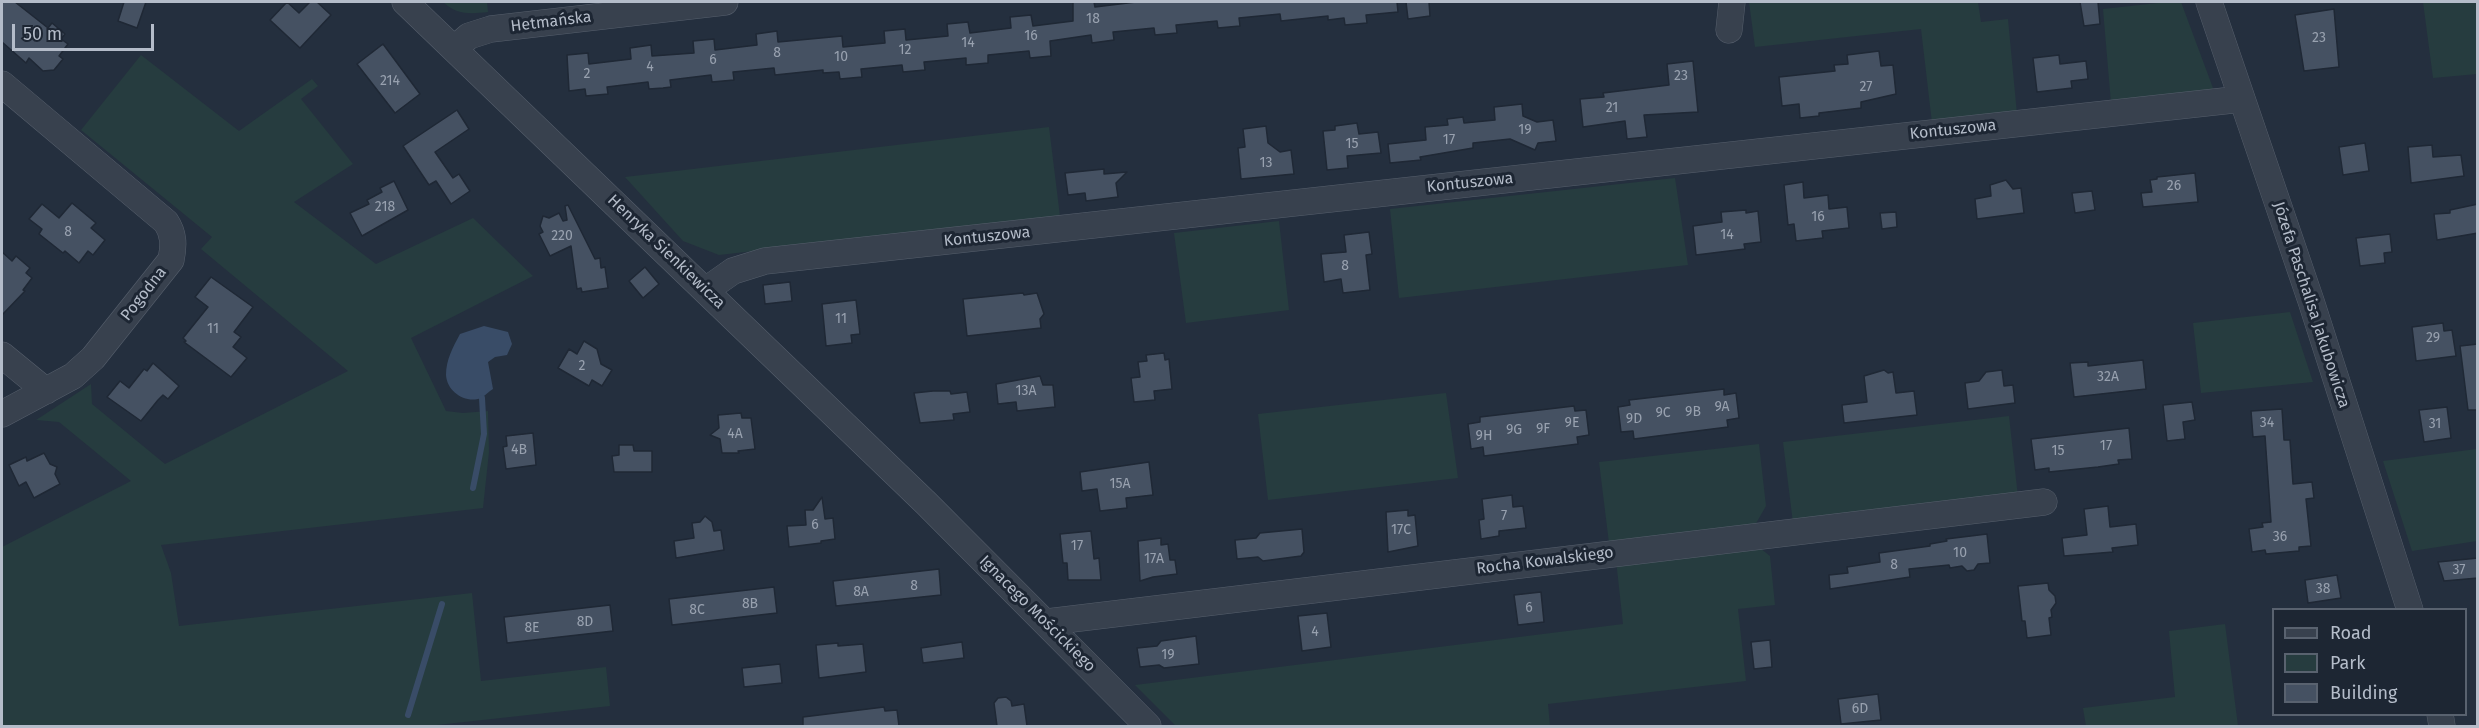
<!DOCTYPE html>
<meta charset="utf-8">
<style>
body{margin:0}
#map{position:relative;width:2479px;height:728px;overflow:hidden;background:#242f3e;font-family:"Fira Sans",sans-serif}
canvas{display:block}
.frame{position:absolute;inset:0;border:3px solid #b4bcc9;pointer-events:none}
.legend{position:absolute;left:2272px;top:608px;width:195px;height:108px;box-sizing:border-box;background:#1d2633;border:2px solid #59626f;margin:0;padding:8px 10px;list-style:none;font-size:18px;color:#b4bcc9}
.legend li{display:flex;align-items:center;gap:12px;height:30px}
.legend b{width:30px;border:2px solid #59626f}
.scale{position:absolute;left:12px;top:24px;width:142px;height:27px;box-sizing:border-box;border:3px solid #b4bcc9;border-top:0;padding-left:8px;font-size:18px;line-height:21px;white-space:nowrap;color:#b4bcc9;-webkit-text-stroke:4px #1d2633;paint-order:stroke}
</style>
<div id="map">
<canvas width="2479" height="728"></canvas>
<div class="frame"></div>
<ul class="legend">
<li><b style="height:8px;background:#38414e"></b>Road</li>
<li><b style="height:16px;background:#263c3f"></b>Park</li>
<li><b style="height:16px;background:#455162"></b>Building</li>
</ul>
<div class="scale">50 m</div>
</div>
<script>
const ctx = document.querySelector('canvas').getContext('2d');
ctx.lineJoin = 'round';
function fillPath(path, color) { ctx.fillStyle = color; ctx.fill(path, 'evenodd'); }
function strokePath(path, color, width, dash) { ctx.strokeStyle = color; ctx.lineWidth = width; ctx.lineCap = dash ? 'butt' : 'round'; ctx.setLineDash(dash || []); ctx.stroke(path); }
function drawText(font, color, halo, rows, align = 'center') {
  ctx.font = font + ' "Fira Sans",sans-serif'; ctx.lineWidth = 6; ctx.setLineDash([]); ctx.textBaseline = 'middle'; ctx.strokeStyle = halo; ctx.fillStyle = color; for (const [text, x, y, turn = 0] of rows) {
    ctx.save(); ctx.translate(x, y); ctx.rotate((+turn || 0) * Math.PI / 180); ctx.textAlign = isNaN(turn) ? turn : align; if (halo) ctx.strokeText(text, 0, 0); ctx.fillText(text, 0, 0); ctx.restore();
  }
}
const green = new Path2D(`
 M 443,2 L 487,2 L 488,12 C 470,14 457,15 443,2 Z
 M 1749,2 L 1978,2 L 1981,22 L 2008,19 L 2017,114 L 1932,123 L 1921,29 L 1755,47 Z
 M 2167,2 L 2181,2 L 2213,88 L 2210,92 L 2111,103 L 2103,9 Z
 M 2423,2 L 2477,2 L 2477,74 L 2433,78 Z
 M 141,55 L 239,131 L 312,79 L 318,86 L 301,99 L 353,164 L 294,202 L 376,264 L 473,218 L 533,276 L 411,338 L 446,411 L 463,413 L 488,411 L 489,452 L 483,508 L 161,545 L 171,573 L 179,626 L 472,593 L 481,681 L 606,667 L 610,706 L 428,726 L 2,726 L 2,547 L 131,481 L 59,422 L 36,420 L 91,384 L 92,404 L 165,464 L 348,371 L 201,249 L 212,237 L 81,130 Z
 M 1049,127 L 1060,216 L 719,255 L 683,241 L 625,177 Z
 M 1675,178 L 1688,265 L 1399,298 L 1390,209 Z
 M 1279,221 L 1289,310 L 1186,323 L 1174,233 Z
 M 2290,312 L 2313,382 L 2201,393 L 2193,323 Z
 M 1446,393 L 1458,478 L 1268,500 L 1258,414 Z
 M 2009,416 L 2018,497 L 1793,523 L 1783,442 Z
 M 1759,444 L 1766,506 L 1754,527 L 1609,543 L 1599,462 Z
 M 2477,449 L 2477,541 L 2412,551 L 2383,461 Z
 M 1755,544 L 1770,556 L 1775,605 L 1738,609 L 1746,681 L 1548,704 L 1550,726 L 1176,726 L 1135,685 L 1623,624 L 1616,560 Z
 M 2225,624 L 2238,726 L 2086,726 L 2083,708 L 2175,697 L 2169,631 Z`);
const water = new Path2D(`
 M 484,326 L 508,332 L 512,344 L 507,355 L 495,357 L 488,362 L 493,389 C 489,391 485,396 481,398 C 466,404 447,392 446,375 C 446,360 453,347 460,334 Z`);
const stream = new Path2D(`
 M 473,488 L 484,434 L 482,398
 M 408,715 L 442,604`);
const building = new Path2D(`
 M 2,2 L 15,2 L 48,28 L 52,23 L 65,34 L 61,39 L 68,44 L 59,56 L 63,59 L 54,70 L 43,71 L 29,58 L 26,63 L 2,42 Z
 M 124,2 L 146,2 L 137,28 L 118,21 Z
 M 287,2 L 299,13 L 310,2 L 317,2 L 331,15 L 300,48 L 270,20 Z
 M 1073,2 L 1094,2 L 1095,7 L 1136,2 L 1397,2 L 1398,12 L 1366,15 L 1367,23 L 1345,25 L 1344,18 L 1328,20 L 1328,16 L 1281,21 L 1280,14 L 1239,18 L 1240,26 L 1218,28 L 1217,21 L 1176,25 L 1177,33 L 1155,35 L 1154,28 L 1113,32 L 1114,40 L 1092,43 L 1091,35 L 1050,41 L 1051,56 L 1030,58 L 1029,51 L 988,55 L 988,63 L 966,65 L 966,58 L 924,62 L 925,70 L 903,72 L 902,65 L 861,69 L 862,77 L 840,79 L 839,72 L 823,73 L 823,70 L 775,75 L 774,68 L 733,72 L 734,80 L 712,82 L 711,75 L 670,80 L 671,87 L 663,88 L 649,89 L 648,82 L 607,87 L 608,94 L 586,96 L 585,89 L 569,91 L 567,55 L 588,53 L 589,64 L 631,59 L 630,48 L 651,45 L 652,56 L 694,53 L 693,41 L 714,39 L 715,50 L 757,45 L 756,34 L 777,31 L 778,42 L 842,36 L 843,47 L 885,43 L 884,31 L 905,29 L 906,40 L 948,36 L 947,24 L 968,22 L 970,33 L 1011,28 L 1010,17 L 1031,15 L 1033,26 L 1073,21 Z
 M 1406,2 L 1429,2 L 1430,16 L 1408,19 Z
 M 2080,2 L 2098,2 L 2100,24 L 2084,26 Z
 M 2334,9 L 2339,67 L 2304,71 L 2295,15 Z
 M 383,44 L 420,94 L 395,113 L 357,64 Z
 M 1879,51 L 1881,66 L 1893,65 L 1896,94 L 1861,102 L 1861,108 L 1819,113 L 1819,116 L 1800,118 L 1799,104 L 1782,106 L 1779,77 L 1835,71 L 1834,65 L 1848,64 L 1847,55 Z
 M 2059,55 L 2060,64 L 2086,61 L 2088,79 L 2071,81 L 2072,88 L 2037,92 L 2033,58 Z
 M 1693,61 L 1698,112 L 1644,115 L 1647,137 L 1627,139 L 1625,121 L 1583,127 L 1580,99 L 1604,97 L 1603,93 L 1669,85 L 1667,64 Z
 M 1522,104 L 1523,116 L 1537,122 L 1553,120 L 1556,141 L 1538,143 L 1535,150 L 1510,139 L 1473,143 L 1473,148 L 1420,157 L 1421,160 L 1390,163 L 1388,144 L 1426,140 L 1425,127 L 1448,125 L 1447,119 L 1463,117 L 1464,123 L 1495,120 L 1494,107 Z
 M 457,110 L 469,129 L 435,152 L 453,178 L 459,174 L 470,191 L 451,204 L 436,181 L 429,185 L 403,146 Z
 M 1357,123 L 1359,134 L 1378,132 L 1381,153 L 1347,156 L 1348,168 L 1327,170 L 1323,131 L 1335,130 L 1335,126 Z
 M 1266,126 L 1268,143 L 1280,152 L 1291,150 L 1294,174 L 1241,179 L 1238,148 L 1245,147 L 1243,129 Z
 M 2365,143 L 2369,171 L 2343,175 L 2339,147 Z
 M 2432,145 L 2433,157 L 2461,155 L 2464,176 L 2411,183 L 2408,147 Z
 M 1104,169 L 1104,174 L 1127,172 L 1116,183 L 1118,197 L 1086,201 L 1085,193 L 1068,195 L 1065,173 Z
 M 2195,173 L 2198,202 L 2143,207 L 2141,193 L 2152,192 L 2150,180 L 2157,179 L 2157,177 Z
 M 2006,180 L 2013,189 L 2021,188 L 2024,213 L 1977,219 L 1975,199 L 1991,196 L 1990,185 Z
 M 394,181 L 408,210 L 362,236 L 350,213 L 369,204 L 367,200 L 382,192 L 380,188 Z
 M 1803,182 L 1804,198 L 1828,195 L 1829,209 L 1847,207 L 1849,228 L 1822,231 L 1823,238 L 1796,241 L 1794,224 L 1788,225 L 1784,185 Z
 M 2092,191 L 2095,210 L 2075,213 L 2072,193 Z
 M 72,203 L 96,223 L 91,228 L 105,240 L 93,255 L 88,251 L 79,263 L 65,251 L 63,253 L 39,234 L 42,229 L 29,219 L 42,204 L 59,218 Z
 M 2478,204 L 2478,233 L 2437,240 L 2434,214 L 2450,213 L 2450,210 Z
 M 568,205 L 595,259 L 600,258 L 601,268 L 605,267 L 608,288 L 582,292 L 581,288 L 577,289 L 571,246 L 550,256 L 539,234 L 543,232 L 540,226 L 543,216 L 549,218 L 559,213 L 563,221 L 567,220 L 565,206 Z
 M 1746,210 L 1746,213 L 1758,211 L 1761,242 L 1744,244 L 1745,249 L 1696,255 L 1693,226 L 1722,222 L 1721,212 Z
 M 1896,212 L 1897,227 L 1882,229 L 1880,213 Z
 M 1369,232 L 1372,254 L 1366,255 L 1370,290 L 1343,293 L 1341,279 L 1324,282 L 1321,254 L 1346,252 L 1344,235 Z
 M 2390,234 L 2392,252 L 2384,253 L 2385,263 L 2360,266 L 2356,238 Z
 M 2,252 L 12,261 L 16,256 L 30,268 L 26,273 L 32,278 L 23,290 L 25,291 L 2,315 Z
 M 645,267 L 659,284 L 643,298 L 629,281 Z
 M 211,277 L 253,307 L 234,332 L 241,337 L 233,347 L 247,358 L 231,377 L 184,342 L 186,341 L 183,338 L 208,307 L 195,297 Z
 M 790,282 L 792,301 L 765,304 L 763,285 Z
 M 1023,293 L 1024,295 L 1037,293 L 1044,314 L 1040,319 L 1041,328 L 967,336 L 963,299 Z
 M 856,300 L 860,334 L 851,335 L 852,343 L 826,346 L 822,304 Z
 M 2443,323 L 2444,331 L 2452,330 L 2456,356 L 2416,361 L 2412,327 Z
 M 584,341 L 597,349 L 601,364 L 612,370 L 602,386 L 592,380 L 589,386 L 558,368 L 569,349 L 577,354 Z
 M 2478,344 L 2478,410 L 2468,410 L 2460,346 Z
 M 1164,353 L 1165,360 L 1169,359 L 1172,389 L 1154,391 L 1155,400 L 1134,402 L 1131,378 L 1140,377 L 1138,362 L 1147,361 L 1146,355 Z
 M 2143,360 L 2146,389 L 2074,397 L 2070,363 L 2088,362 L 2088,366 Z
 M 153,363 L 179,386 L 168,399 L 163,395 L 158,400 L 141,421 L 107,397 L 120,381 L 129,388 L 144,369 L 147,371 Z
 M 1884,370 L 1888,373 L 1893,372 L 1896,393 L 1914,391 L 1917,415 L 1844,423 L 1842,405 L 1867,402 L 1864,376 Z
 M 2002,370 L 2004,386 L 2013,385 L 2015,403 L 1968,409 L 1965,383 L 1979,381 L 1986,372 Z
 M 1040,376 L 1043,385 L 1053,385 L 1055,407 L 1017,411 L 1016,402 L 998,404 L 996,384 Z
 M 1724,389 L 1724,395 L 1736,393 L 1739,418 L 1727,420 L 1728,427 L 1634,439 L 1633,431 L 1621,432 L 1618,407 L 1630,405 L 1629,400 Z
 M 933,391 L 950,391 L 951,394 L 967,392 L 970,412 L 953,414 L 954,420 L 920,423 L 914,393 Z
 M 2192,402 L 2195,420 L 2183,422 L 2185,439 L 2167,441 L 2163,405 Z
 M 1574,406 L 1575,411 L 1586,410 L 1589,435 L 1577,437 L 1578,444 L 1484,456 L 1483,447 L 1471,449 L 1468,424 L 1480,422 L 1480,417 Z
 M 2447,407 L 2451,438 L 2424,442 L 2419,410 Z
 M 2282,409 L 2284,440 L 2290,440 L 2293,484 L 2312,482 L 2314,498 L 2306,499 L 2311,546 L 2299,547 L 2299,551 L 2266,554 L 2265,550 L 2252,552 L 2249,529 L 2263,527 L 2262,523 L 2271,522 L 2265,436 L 2253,437 L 2251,411 Z
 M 741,413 L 742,418 L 751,418 L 755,449 L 738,451 L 739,453 L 722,453 L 720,439 L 710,435 L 719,428 L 718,415 Z
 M 2129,428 L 2132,459 L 2118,460 L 2119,464 L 2098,467 L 2049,472 L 2049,468 L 2035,470 L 2031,439 Z
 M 533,433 L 536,465 L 506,469 L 503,447 L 507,446 L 506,436 Z
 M 619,445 L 633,445 L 634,451 L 652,451 L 652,472 L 614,472 L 612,456 L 619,455 Z
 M 44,453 L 50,464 L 57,467 L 55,474 L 60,484 L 34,498 L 26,482 L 19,486 L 9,465 L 26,457 L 27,461 Z
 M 1149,462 L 1153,495 L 1126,498 L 1127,508 L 1100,511 L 1097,489 L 1082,491 L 1080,472 Z
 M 1512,495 L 1513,507 L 1523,506 L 1526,528 L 1499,531 L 1499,536 L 1481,539 L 1479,520 L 1484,519 L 1482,499 Z
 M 822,497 L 825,519 L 833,518 L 835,539 L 821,541 L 821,543 L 789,547 L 787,526 L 806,525 L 805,510 L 813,510 Z
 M 2108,506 L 2110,527 L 2136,524 L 2138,545 L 2112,548 L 2113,552 L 2064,556 L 2062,538 L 2087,535 L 2084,509 Z
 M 1408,510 L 1408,516 L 1415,515 L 1418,546 L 1388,552 L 1386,512 Z
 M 705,516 L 712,522 L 714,531 L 721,530 L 724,550 L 676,558 L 674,541 L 694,538 L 692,523 L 700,522 Z
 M 1302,529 L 1304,552 L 1301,556 L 1263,561 L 1258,557 L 1237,559 L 1235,540 L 1256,538 L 1260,533 Z
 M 1091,531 L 1094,559 L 1099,558 L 1101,580 L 1068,580 L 1067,563 L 1063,563 L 1060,534 Z
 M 1987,534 L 1990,563 L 1978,564 L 1974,570 L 1967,571 L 1962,566 L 1950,568 L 1949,565 L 1909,569 L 1910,577 L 1830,589 L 1829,575 L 1848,573 L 1847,567 L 1880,562 L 1879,553 L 1930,546 L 1930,544 L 1947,541 L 1946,539 Z
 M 1161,538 L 1161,545 L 1168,544 L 1170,560 L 1175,560 L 1177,574 L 1153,577 L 1140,581 L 1138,541 Z
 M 2478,558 L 2478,578 L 2444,581 L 2438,562 Z
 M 939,569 L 941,595 L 836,606 L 833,581 Z
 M 2337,575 L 2341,598 L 2308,603 L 2305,580 Z
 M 2048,583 L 2049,590 L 2055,596 L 2056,603 L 2051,610 L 2052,617 L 2049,618 L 2051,635 L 2027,638 L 2025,621 L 2022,621 L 2018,586 Z
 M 774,587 L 777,613 L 672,625 L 669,599 Z
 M 1541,592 L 1544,622 L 1518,625 L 1514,595 Z
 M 610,605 L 613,631 L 507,643 L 504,617 Z
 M 1327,613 L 1331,647 L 1302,651 L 1298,616 Z
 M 1196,636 L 1199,664 L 1164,668 L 1159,665 L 1140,667 L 1137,648 L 1157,646 L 1161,641 Z
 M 1770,640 L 1772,667 L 1754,669 L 1751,642 Z
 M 962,642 L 964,658 L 923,663 L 921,648 Z
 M 838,643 L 838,646 L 863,644 L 866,672 L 819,678 L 816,645 Z
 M 780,664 L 782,683 L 744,687 L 742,668 Z
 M 1878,694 L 1881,720 L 1841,724 L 1838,699 Z
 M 1006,697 L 1011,701 L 1012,706 L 1024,704 L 1027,726 L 997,726 L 994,703 L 998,698 Z
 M 884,707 L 885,711 L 897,710 L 899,726 L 803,726 L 803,717 Z`);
const minor = new Path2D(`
 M 405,2 L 926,503 L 1148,726
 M 2209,2 L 2311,301 L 2410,610
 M 1729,30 L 1732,2
 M 454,49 L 469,36 L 491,29 L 725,2
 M 2,84 L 166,222 C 174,234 174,245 171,260 L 93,358 L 73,376 L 2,414
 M 706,290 L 733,271 L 765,261 L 2242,99
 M 2,355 L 46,391
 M 1047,622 L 2044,502
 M 2440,714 L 2442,726`);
const numberNames = [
 ["18",1093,19],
 ["16",1031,36],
 ["23",2319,38],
 ["14",968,43],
 ["12",905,50],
 ["8",777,53],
 ["10",841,57],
 ["6",713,60],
 ["4",650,67],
 ["2",587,74],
 ["23",1681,76],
 ["214",390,81],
 ["27",1866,87],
 ["21",1612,108],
 ["19",1525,130],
 ["17",1449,140],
 ["15",1352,144],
 ["13",1266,163],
 ["26",2174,186],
 ["218",385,207],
 ["16",1818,217],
 ["8",68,232],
 ["14",1727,235],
 ["220",562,236],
 ["8",1345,266],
 ["11",841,319],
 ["11",213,329],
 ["29",2433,338],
 ["2",582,366],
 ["32A",2108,377],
 ["13A",1026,391],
 ["9A",1722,407],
 ["9B",1693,412],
 ["9C",1663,413],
 ["9D",1634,419],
 ["9E",1572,423],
 ["34",2267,423],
 ["31",2435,424],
 ["9F",1543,429],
 ["9G",1514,430],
 ["4A",735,434],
 ["9H",1484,436],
 ["17",2106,446],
 ["4B",519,450],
 ["15",2058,451],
 ["15A",1120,484],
 ["7",1504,516],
 ["6",815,525],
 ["17C",1401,530],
 ["36",2280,537],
 ["17",1077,546],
 ["10",1960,553],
 ["17A",1154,559],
 ["8",1894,565],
 ["37",2459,570],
 ["8",914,586],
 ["38",2323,589],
 ["8A",861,592],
 ["8B",750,604],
 ["6",1529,608],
 ["8C",697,610],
 ["8D",585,622],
 ["8E",532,628],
 ["4",1315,632],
 ["19",1168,655],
 ["6D",1860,709]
];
const streetNames = [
 ["Hetmańska",551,22,-7],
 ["Kontuszowa",1953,130,-6],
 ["Kontuszowa",1470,183,-6],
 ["Kontuszowa",987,237,-6],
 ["Henryka Sienkiewicza",666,252,44],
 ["Pogodna",144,294,-52],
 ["Józefa Paschalisa Jakubowicza",2311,305,72],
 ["Rocha Kowalskiego",1545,561,-7],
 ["Ignacego Mościckiego",1037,614,45]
];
fillPath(green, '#263c3f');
fillPath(water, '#394c67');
strokePath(stream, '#394c67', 6);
fillPath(building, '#455162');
strokePath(building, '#1f2835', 1.5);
strokePath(minor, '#565f6c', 27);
strokePath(minor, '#38414e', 26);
drawText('14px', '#98a1af', null, numberNames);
drawText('16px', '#b4bcc9', '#1d2633', streetNames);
</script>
